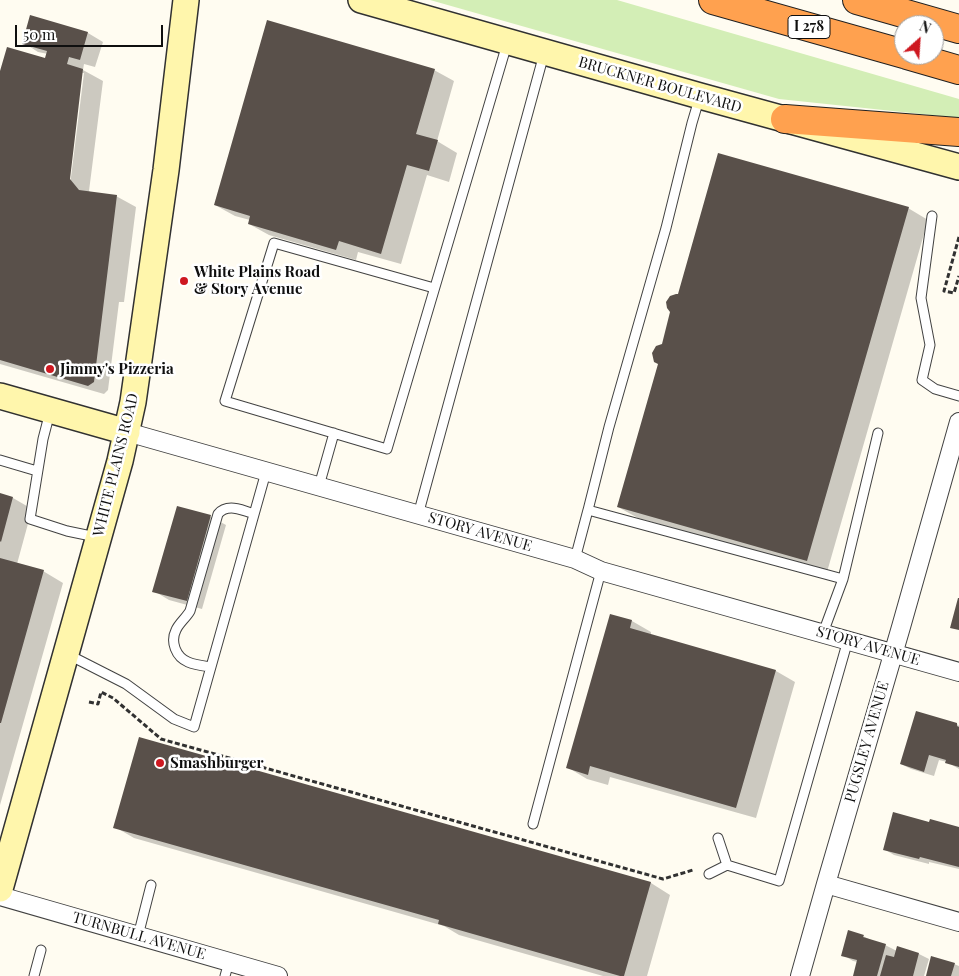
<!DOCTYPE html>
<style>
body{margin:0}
#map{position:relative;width:959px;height:976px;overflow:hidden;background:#fffcf1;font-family:"Playfair Display",serif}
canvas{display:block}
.north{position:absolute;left:894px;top:15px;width:50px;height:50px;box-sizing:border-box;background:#fff;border:1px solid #9f9f9f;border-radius:50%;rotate:26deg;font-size:14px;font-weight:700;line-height:20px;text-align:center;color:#0f0f0f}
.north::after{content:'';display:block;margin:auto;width:18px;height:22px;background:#ce1820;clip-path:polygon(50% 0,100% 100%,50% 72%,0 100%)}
.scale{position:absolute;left:15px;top:25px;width:148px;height:22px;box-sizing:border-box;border:2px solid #0f0f0f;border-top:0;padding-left:6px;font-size:15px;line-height:18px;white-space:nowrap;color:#0f0f0f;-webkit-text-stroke:4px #fff;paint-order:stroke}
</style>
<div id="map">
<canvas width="959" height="976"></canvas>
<div class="north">N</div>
<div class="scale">50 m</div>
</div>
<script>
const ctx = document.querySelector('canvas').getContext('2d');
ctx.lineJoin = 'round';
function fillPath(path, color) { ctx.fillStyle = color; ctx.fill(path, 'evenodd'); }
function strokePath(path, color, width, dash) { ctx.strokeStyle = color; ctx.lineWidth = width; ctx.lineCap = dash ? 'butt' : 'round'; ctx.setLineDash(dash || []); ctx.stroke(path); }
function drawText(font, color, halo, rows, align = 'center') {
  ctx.font = font + ' "Playfair Display",serif'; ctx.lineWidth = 5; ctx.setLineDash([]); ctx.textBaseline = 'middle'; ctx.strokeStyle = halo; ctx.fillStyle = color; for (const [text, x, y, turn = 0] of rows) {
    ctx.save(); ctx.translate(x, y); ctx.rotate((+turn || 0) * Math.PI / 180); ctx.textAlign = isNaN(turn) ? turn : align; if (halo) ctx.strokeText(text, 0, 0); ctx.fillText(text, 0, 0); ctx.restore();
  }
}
const green = new Path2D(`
 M 430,0 L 617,0 L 959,99 L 959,118 L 779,99 Z`);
const shadow = new Path2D(`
 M 31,17 L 88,33 L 103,42 L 95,67 L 84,64 L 83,70 L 103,81 L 89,191 L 91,193 L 116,196 L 136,207 L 124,302 L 119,302 L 108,390 L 104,394 L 0,364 L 0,76 L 46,59 L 48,54 L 38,52 L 24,43 ZM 82,73 L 84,73 L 70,185 L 68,185 Z
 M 434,70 L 454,81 L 437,141 L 457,153 L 449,182 L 427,175 L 401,264 L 358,252 L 356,260 L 269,235 L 249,224 L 250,220 L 235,216 L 215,205 Z
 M 908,208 L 928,220 L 827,572 L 638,518 L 618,507 L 659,364 L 663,345 L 679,295 Z
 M 0,494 L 13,498 L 32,509 L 17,564 L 43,571 L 63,583 L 0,805 Z
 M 178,507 L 211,517 L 226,525 L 202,609 L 169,600 L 154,591 Z
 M 611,615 L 632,621 L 651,632 L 651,635 L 776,671 L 795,682 L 756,818 L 610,777 L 608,785 L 587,779 L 567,767 Z
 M 957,724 L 959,726 L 959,769 L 947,762 L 939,760 L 934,776 L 911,769 L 901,764 Z
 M 930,824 L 959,829 L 959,869 L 929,862 L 929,864 L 894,855 L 884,849 Z
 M 115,827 L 651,883 L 670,895 L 647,976 L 603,976 L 459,935 L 444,926 L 134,838 Z
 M 863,936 L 873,941 L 885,945 L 897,951 L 919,954 L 929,959 L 924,976 L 854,976 L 858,962 L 853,961 L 843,955 Z
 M 954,964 L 959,966 L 959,976 L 928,976 Z`);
const building = new Path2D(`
 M 30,15 L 88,32 L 80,60 L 69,57 L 67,64 L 83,69 L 70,179 L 79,190 L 117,195 L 94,382 L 88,386 L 0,360 L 0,71 L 7,47 L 45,58 L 47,51 L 22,44 Z
 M 267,20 L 435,69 L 416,134 L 438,140 L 429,171 L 407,165 L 381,254 L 339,241 L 336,250 L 248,224 L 250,216 L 214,205 Z
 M 718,153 L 909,207 L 807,561 L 617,507 L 658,364 L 654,362 L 652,353 L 656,346 L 662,344 L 670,312 L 667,308 L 666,302 L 670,296 L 676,294 L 678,294 Z
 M 0,493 L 13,497 L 1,542 L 0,541 Z
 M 177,506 L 211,515 L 187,601 L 152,592 Z
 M 0,558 L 44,570 L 1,723 L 0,723 Z
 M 958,598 L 959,598 L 959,630 L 950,628 Z
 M 610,614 L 632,620 L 630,628 L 776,670 L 736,808 L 590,766 L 588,775 L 566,768 Z
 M 916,711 L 957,723 L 957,726 L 959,727 L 959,767 L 945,763 L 946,760 L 929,755 L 924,772 L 900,764 Z
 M 139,737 L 651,882 L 624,976 L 620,976 L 438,924 L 439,920 L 113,828 Z
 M 893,812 L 929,822 L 930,819 L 959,827 L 959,867 L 920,857 L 919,859 L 883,850 Z
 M 848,930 L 864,935 L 863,937 L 886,944 L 877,976 L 853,976 L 857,960 L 841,956 Z
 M 897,946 L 919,953 L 913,976 L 880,976 L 886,955 L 894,957 Z
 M 931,956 L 955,963 L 951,976 L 926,976 Z`);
const path = new Path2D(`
 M 959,237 L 944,291 L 954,293 L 959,276
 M 89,702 L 98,704 L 101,692 L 113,698 L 161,739 L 663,879 L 693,870`);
const lane = new Path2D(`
 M 932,216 L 921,298 L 930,345 L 922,380 L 935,389 L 959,396
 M 434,288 L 274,243 L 225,401 L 387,449 L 507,44
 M 50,412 L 43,439 L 30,519 L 67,531 L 96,537
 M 0,460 L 37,471
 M 319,486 L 334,433
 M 588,510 L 609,427 L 666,228 L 692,123 L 700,96
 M 418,515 L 544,54
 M 575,559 L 588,510 L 843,579
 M 823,633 L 843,579 L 878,433
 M 67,654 L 126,684 L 174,719 L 194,727 L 266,472
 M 211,667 C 204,666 195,665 188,662 C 176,657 170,642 176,630 C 179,623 186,618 190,611 L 218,514 C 227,503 243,510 254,514
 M 533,824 L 601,571
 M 718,838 L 727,865
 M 709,874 L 727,865 L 779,881 L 848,640
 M 138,936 L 151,885
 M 34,976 L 41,950
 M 225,976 L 229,962`);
const street = new Path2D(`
 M 127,432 L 575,559 L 601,571 L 608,573 L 959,672
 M 826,884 L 959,922
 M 0,896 L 278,976
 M 800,976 L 826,884 L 901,627 L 959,422`);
const secondary = new Path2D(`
 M 361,0 L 700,96 L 959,167
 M 0,396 L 127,432
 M 0,889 L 120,461 L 133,402 L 166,170 L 186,0`);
const highway = new Path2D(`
 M 713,0 L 904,54
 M 857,0 L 959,29
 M 907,55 L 959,70
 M 785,119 L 959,132`);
const markers = [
 [184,281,5,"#ce1820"],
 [50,369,5,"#ce1820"],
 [160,763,5,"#ce1820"]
];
const shields = [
 [809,27,42]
];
const shieldNames = [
 ["I 278",809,27]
];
const streetNames = [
 ["BRUCKNER BOULEVARD",660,85,16],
 ["WHITE PLAINS ROAD",116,465,-76],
 ["STORY AVENUE",480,532,16],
 ["STORY AVENUE",868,646,16],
 ["PUGSLEY AVENUE",867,742,-74],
 ["TURNBULL AVENUE",139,936,16]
];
const poiNames = [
 ["White Plains Road",194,272],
 ["& Story Avenue",194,289],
 ["Jimmy's Pizzeria",60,369],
 ["Smashburger",170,763]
];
fillPath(green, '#d3eeb6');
fillPath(shadow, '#0003');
fillPath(building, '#59504a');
strokePath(lane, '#424242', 11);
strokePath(street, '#424242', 20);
strokePath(secondary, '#313131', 28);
strokePath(highway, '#202020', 30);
strokePath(path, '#313131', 3, [5, 2.5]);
strokePath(lane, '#fff', 9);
strokePath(street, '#fff', 18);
strokePath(secondary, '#fff6ac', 25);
strokePath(highway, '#ffa14f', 28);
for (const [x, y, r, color] of markers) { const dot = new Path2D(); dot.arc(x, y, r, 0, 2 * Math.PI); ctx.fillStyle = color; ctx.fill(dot); strokePath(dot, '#fff', 2); }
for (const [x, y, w] of shields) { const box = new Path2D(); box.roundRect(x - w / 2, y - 11.5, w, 23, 4); ctx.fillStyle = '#fff'; ctx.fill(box); strokePath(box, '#0f0f0f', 1); }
drawText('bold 14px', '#0f0f0f', null, shieldNames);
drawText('15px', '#0f0f0f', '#fff', streetNames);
drawText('bold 15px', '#0f0f0f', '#fff', poiNames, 'left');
</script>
